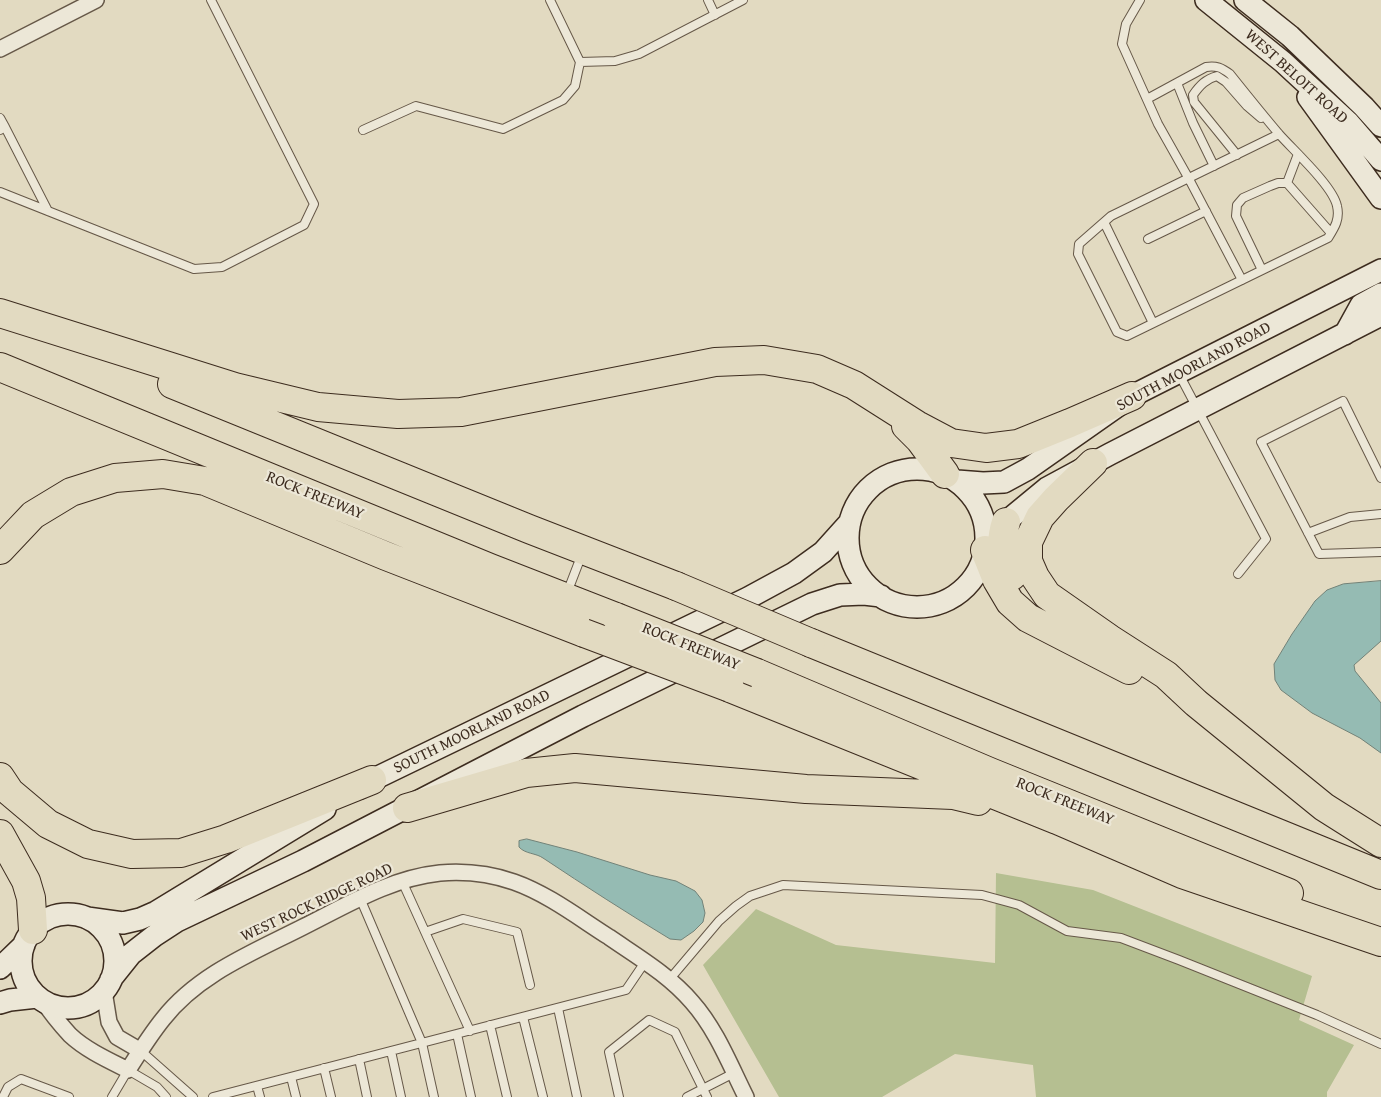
<!DOCTYPE html>
<style>
body{margin:0}
canvas{display:block;background:#e2dac1}
</style>
<canvas width="1381" height="1097"></canvas>
<script>
const ctx = document.querySelector('canvas').getContext('2d');
ctx.lineJoin = 'round';
function fillPath(path, color) { ctx.fillStyle = color; ctx.fill(path, 'evenodd'); }
function strokePath(path, color, width, dash) { ctx.strokeStyle = color; ctx.lineWidth = width; ctx.lineCap = dash ? 'butt' : 'round'; ctx.setLineDash(dash || []); ctx.stroke(path); }
function drawText(font, color, halo, rows, align = 'center') {
  ctx.font = font + ' "Gentium Book Plus",serif'; ctx.lineWidth = 4.5; ctx.setLineDash([]); ctx.textBaseline = 'middle'; ctx.strokeStyle = halo; ctx.fillStyle = color; for (const [text, x, y, turn = 0] of rows) {
    ctx.save(); ctx.translate(x, y); ctx.rotate((+turn || 0) * Math.PI / 180); ctx.textAlign = isNaN(turn) ? turn : align; if (halo) ctx.strokeText(text, 0, 0); ctx.fillText(text, 0, 0); ctx.restore();
  }
}
const green = new Path2D(`
 M 996,873 L 1093,890 L 1312,976 L 1299,1020 L 1354,1045 L 1327,1092 L 1327,1097 L 1036,1097 L 1033,1065 L 955,1054 L 882,1097 L 779,1097 L 703,965 L 756,909 L 836,945 L 995,963 Z`);
const water = new Path2D(`
 M 1381,581 L 1381,641 L 1354,665 L 1355,671 L 1381,703 L 1381,753 L 1360,738 L 1312,713 L 1281,690 L 1275,680 L 1274,664 L 1292,634 L 1315,601 L 1327,590 L 1343,584 Z
 M 527,839 L 577,852 L 650,875 L 676,881 L 695,891 L 702,900 L 705,913 L 703,922 L 694,931 L 681,940 L 670,939 C 627,913 585,886 543,858 C 536,853 525,854 519,847 L 519,841 Z`);
const lane = new Path2D(`
 M 550,0 L 580,62 L 615,61 L 639,54 L 743,0
 M 708,0 L 715,15
 M 1140,0 L 1126,24 L 1122,44 L 1158,124 L 1189,179 L 1242,280
 M 1177,83 L 1193,123 L 1214,166
 M 1147,99 L 1206,67 C 1216,65 1222,68 1230,74 C 1246,94 1262,114 1279,134 C 1293,150 1333,186 1337,206 C 1340,219 1335,227 1328,238 L 1127,336 L 1117,332 L 1078,254 L 1079,244 L 1111,216 L 1279,134
 M 0,118 L 5,127
 M 0,130 L 5,127 L 48,211
 M 363,130 L 416,106 L 503,129 L 563,100 L 575,86 L 580,62
 M 1298,154 L 1287,183 L 1331,233
 M 1237,155 L 1194,102 L 1193,95 C 1200,85 1206,79 1217,76 L 1226,82 L 1247,106 L 1261,118
 M 0,192 L 194,269 L 222,267 L 304,225 L 314,204 L 211,0
 M 1104,222 L 1153,323
 M 1148,239 L 1206,211
 M 1262,270 L 1236,216 L 1237,205 L 1243,198 L 1270,186 L 1278,183 L 1287,183
 M 1179,374 L 1266,539 L 1238,574
 M 1381,478 L 1343,401 L 1261,442 L 1319,554 L 1381,552
 M 1308,533 L 1350,517 L 1381,514
 M 567,593 L 582,554
 M 402,881 L 470,1031
 M 360,898 L 422,1043 L 434,1097
 M 425,932 L 463,919 L 517,932 L 530,985
 M 669,980 L 719,921 L 736,906 L 750,896 L 783,885 L 982,895 L 1019,905 L 1067,931 L 1121,938 L 1179,960 L 1317,1015 L 1381,1044
 M 558,1008 L 577,1097
 M 523,1017 L 543,1097
 M 490,1025 L 507,1097
 M 457,1034 L 471,1097
 M 141,1051 L 193,1097
 M 391,1051 L 401,1097
 M 359,1059 L 367,1097
 M 324,1068 L 331,1097
 M 291,1077 L 296,1097
 M 257,1086 L 260,1097
 M 3,1097 L 8,1087 L 21,1079 L 69,1097
 M 112,1097 L 128,1070 L 157,1087 L 166,1097
 M 213,1097 L 626,990 L 645,962
 M 619,1097 L 609,1052 L 649,1020 L 675,1032 L 707,1097
 M 687,1097 L 734,1073`);
const street = new Path2D(`
 M 0,49 L 96,0
 M 104,991 L 109,1022 L 117,1037 L 141,1051
 M 43,1001 C 51,1013 60,1024 70,1035 C 86,1050 108,1060 128,1070 C 139,1053 150,1035 163,1019 C 198,974 254,952 303,927 C 347,905 391,878 440,873 C 464,871 491,874 514,882 C 548,894 579,918 609,937 C 638,957 669,975 692,1002 C 716,1029 730,1065 746,1097`);
const secondary = new Path2D(`
 M 1206,0 L 1283,62 L 1349,123 L 1381,160
 M 1245,0 L 1290,36 L 1364,107 L 1381,126
 M 1308,97 L 1381,198
 M 1345,334 L 1361,305 L 1381,294
 M848 538a69 69 0 1 1 138 0a69 69 0 1 1-138 0Z
 M 957,481 L 983,483 L 1004,482 L 1028,469 L 1132,396 L 1381,270
 M 995,532 L 1013,516 L 1047,488 L 1110,454 L 1381,315
 M 360,788 L 372,780 L 748,598 L 794,573 L 823,552 L 850,522
 M21 961a47 47 0 1 1 94 0a47 47 0 1 1-94 0Z
 M 87,918 L 123,923 L 140,919 L 156,912 L 325,809
 M 0,968 L 24,945
 M 111,979 L 131,954 L 154,936 L 177,921 L 303,861 L 583,716 L 812,604 L 840,595 L 864,594 L 881,596
 M 0,1003 L 10,1000 L 37,997`);
const highway = new Path2D(`
 M 0,313 L 235,387 L 318,407 L 398,414 L 461,412 L 715,362 L 764,360 L 817,369 L 854,385 L 917,425 L 951,443 L 986,448 L 1018,444 L 1070,423 L 1132,396
 M 0,367 L 490,568 L 616,617
 M 172,384 L 529,529 L 676,586
 M 906,426 L 920,440 L 945,474
 M 1093,463 L 1056,499 L 1040,517 L 1028,542 L 1028,561 L 1035,577 L 1047,595 L 1110,639 L 1166,675 L 1196,703 L 1324,807 L 1381,843
 M 1006,522 C 999,544 1002,556 1012,576
 M 0,550 L 33,515 L 71,492 L 115,478 L 163,474 L 205,481 L 386,556 L 584,633
 M 985,550 L 997,580 L 1010,602 L 1028,618 L 1129,670
 M 811,643 L 1381,875
 M 757,673 L 990,772 L 1289,893
 M 730,688 L 1057,820 L 1182,874 L 1381,942
 M 0,777 L 10,792 L 48,824 L 88,844 L 132,854 L 181,853 L 226,839 L 372,780
 M 407,808 L 526,773 L 575,768 L 806,789 L 953,795 L 978,801
 M 0,834 L 26,881 L 31,898 L 33,930`);
const highwayBridge = new Path2D(`
 M 676,586 L 811,643
 M 616,617 L 757,673
 M 584,633 L 730,688`);
const streetNames = [
 ["WEST BELOIT ROAD",1296,77,42],
 ["SOUTH MOORLAND ROAD",1194,367,-28],
 ["ROCK FREEWAY",315,496,22],
 ["ROCK FREEWAY",691,647,22],
 ["SOUTH MOORLAND ROAD",472,732,-26],
 ["ROCK FREEWAY",1065,802,22],
 ["WEST ROCK RIDGE ROAD",317,903,-25]
];
fillPath(green, '#b5bf91');
fillPath(water, '#95bbb3');
strokePath(water, '#728278', 1);
strokePath(lane, '#665848', 10);
strokePath(street, '#665848', 18);
strokePath(secondary, '#3d2c1f', 24);
strokePath(highway, '#3d2c1f', 30);
strokePath(lane, '#ece7d7', 8);
strokePath(street, '#ece7d7', 15);
strokePath(secondary, '#ece7d7', 21);
strokePath(highway, '#e2dac1', 28);
strokePath(highwayBridge, '#3d2c1f', 30, []);
strokePath(highwayBridge, '#e2dac1', 28);
drawText('16px', '#3d2c1f', '#ece7d7', streetNames);
</script>
